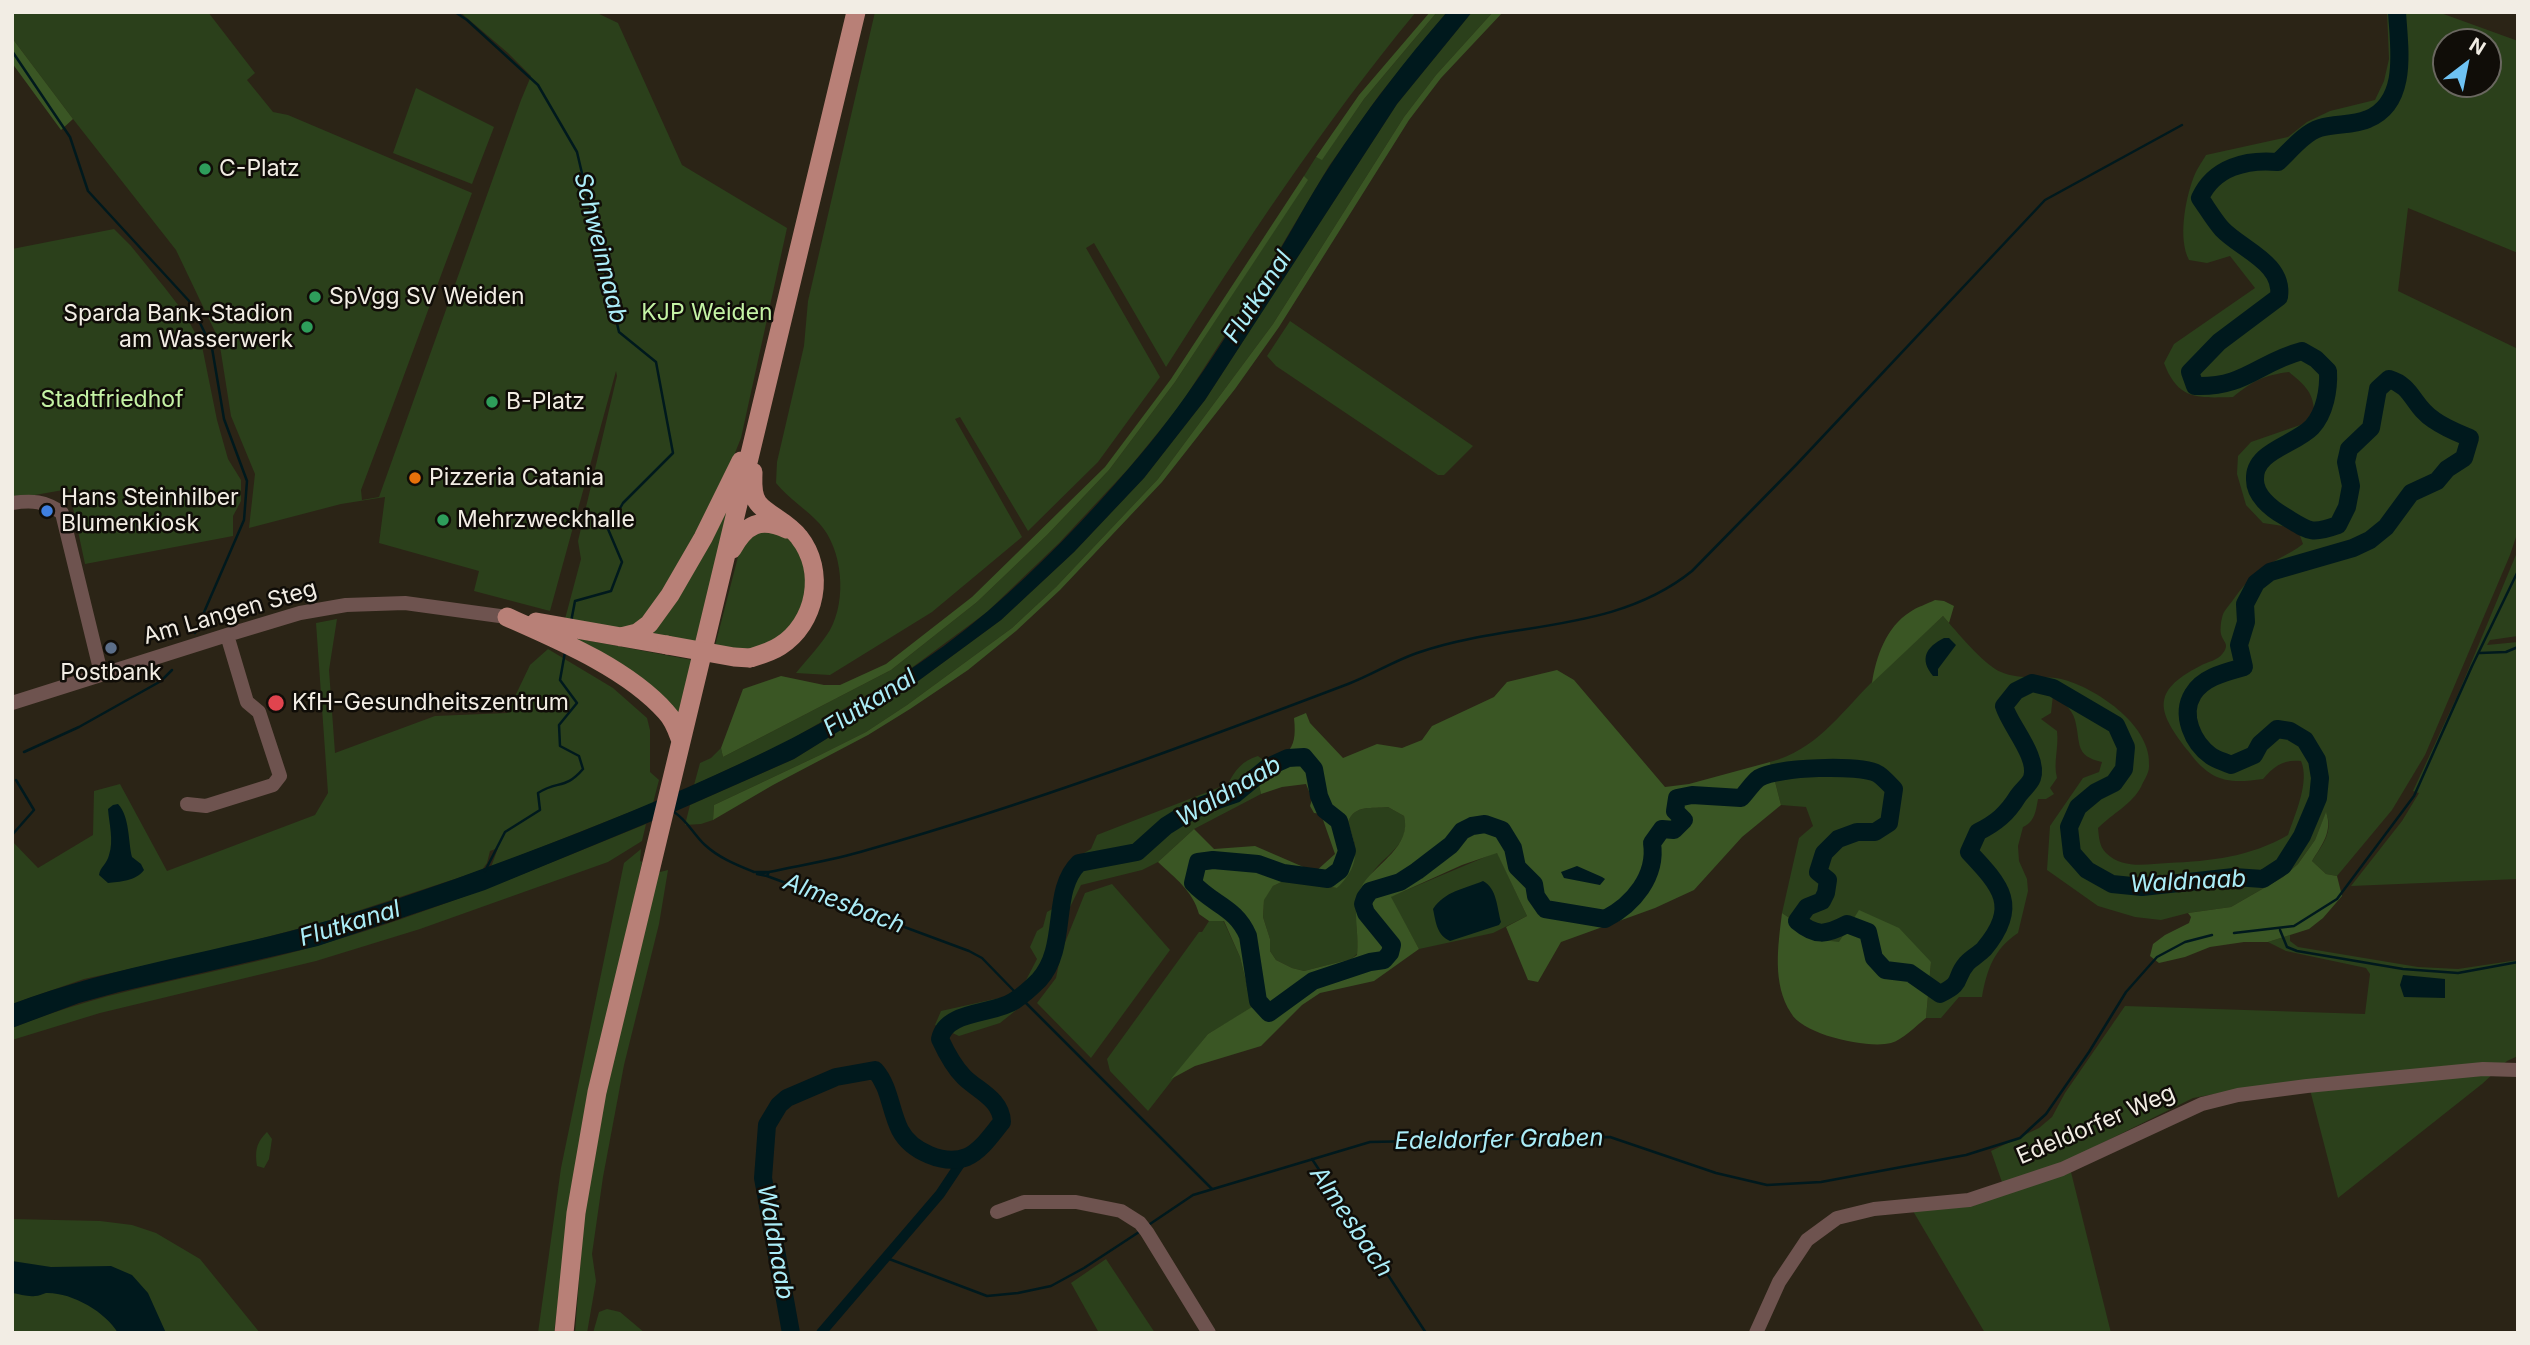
<!DOCTYPE html>
<style>
body{margin:0}
#map{position:relative;width:2530px;height:1345px;overflow:hidden;background:#2b2416;font-family:Inter,sans-serif}
canvas{display:block}
.frame{position:absolute;inset:0;border:14px solid #f2ede4;pointer-events:none}
.north{position:absolute;left:2432px;top:28px;width:70px;height:70px;box-sizing:border-box;background:#100d08;border:2px solid #6a6760;border-radius:50%;rotate:32deg;font-size:19px;font-weight:700;line-height:28px;text-align:center;color:#f2ede4}
.north::after{content:'';display:block;margin:auto;width:24px;height:32px;background:#6ec2f3;clip-path:polygon(50% 0,100% 100%,50% 72%,0 100%)}
</style>
<div id="map">
<canvas width="2530" height="1345"></canvas>
<div class="frame"></div>
<div class="north">N</div>
</div>
<script>
const ctx = document.querySelector('canvas').getContext('2d');
ctx.lineJoin = 'round';
function fillPath(path, color) { ctx.fillStyle = color; ctx.fill(path, 'evenodd'); }
function strokePath(path, color, width, dash) { ctx.strokeStyle = color; ctx.lineWidth = width; ctx.lineCap = dash ? 'butt' : 'round'; ctx.setLineDash(dash || []); ctx.stroke(path); }
function drawText(font, color, halo, rows, align = 'center') {
  ctx.font = font + ' Inter,sans-serif'; ctx.lineWidth = 5; ctx.setLineDash([]); ctx.textBaseline = 'middle'; ctx.strokeStyle = halo; ctx.fillStyle = color; for (const [text, x, y, turn = 0] of rows) {
    ctx.save(); ctx.translate(x, y); ctx.rotate((+turn || 0) * Math.PI / 180); ctx.textAlign = isNaN(turn) ? turn : align; if (halo) ctx.strokeText(text, 0, 0); ctx.fillText(text, 0, 0); ctx.restore();
  }
}
const green = new Path2D(`
 M 12,12 L 208,12 L 255,73 L 247,80 L 273,112 L 288,115 L 472,193 C 434,292 399,391 361,490 L 362,500 L 379,497 L 521,100 L 531,76 L 508,53 L 460,12 L 595,12 L 618,23 L 682,165 L 787,228 L 741,438 L 718,495 L 644,622 L 621,629 L 565,619 L 581,559 L 578,541 L 617,376 L 616,371 L 550,611 L 474,591 L 479,571 L 379,543 L 385,497 L 341,504 L 249,528 L 255,474 L 231,416 L 219,340 L 176,250 L 73,119 L 12,38 Z
 M 875,12 L 1416,12 C 1323,124 1244,245 1166,367 L 1094,243 L 1086,248 L 1160,377 L 1098,462 L 1028,531 L 960,417 L 955,419 L 1022,537 L 932,612 L 830,675 L 796,673 C 807,659 821,645 830,630 C 847,600 843,549 819,523 C 806,509 789,499 776,483 L 777,462 L 804,346 L 808,301 Z
 M 1437,12 L 1447,12 L 1380,94 L 1329,166 L 1269,267 L 1179,407 L 1129,468 L 1059,543 L 987,612 L 902,675 L 785,743 L 694,785 L 700,763 L 711,758 L 721,748 L 723,757 L 891,670 L 977,602 L 1047,535 L 1109,470 L 1175,382 L 1307,180 L 1304,176 L 1316,157 L 1322,159 L 1364,99 Z
 M 1472,12 L 1493,12 L 1436,75 L 1404,117 L 1273,324 L 1158,479 L 1056,587 L 1012,628 L 907,705 L 866,732 L 820,755 L 714,805 L 713,820 L 701,824 L 685,825 L 690,805 L 794,759 L 910,687 L 1001,620 L 1074,552 L 1144,478 L 1205,400 L 1397,104 Z
 M 2387,12 L 2438,12 L 2518,41 L 2518,253 L 2408,208 L 2398,291 L 2518,349 L 2518,531 L 2510,555 L 2425,755 L 2392,810 L 2337,876 L 2326,874 L 2312,861 C 2322,846 2334,831 2326,813 L 2315,840 L 2298,864 L 2283,877 L 2231,907 L 2188,913 L 2161,920 L 2135,917 L 2098,906 L 2047,870 L 2050,826 L 2083,778 L 2099,772 L 2102,762 C 2074,756 2081,743 2075,720 C 2072,709 2062,701 2053,695 L 2051,713 L 2041,719 L 2057,731 C 2059,748 2053,762 2057,778 L 2050,788 L 2054,794 L 2046,799 L 2038,799 C 2036,810 2035,822 2023,827 L 2018,846 L 2019,861 L 2027,879 L 2028,891 L 2018,933 C 1994,949 1987,969 1982,997 L 1959,997 L 1941,1018 L 1926,1018 L 1931,962 L 1822,940 L 1782,913 L 1799,838 L 1813,826 L 1806,807 L 1781,805 L 1770,762 C 1816,750 1839,715 1871,683 C 1895,660 1919,638 1943,616 C 1956,631 1984,665 2001,672 C 2021,681 2045,674 2065,680 C 2099,690 2153,727 2149,767 C 2149,773 2143,782 2141,787 C 2132,804 2112,814 2098,828 C 2099,837 2099,846 2106,853 C 2124,870 2147,864 2168,863 C 2211,861 2250,857 2288,835 C 2295,814 2310,782 2301,761 C 2284,759 2274,766 2263,779 C 2229,784 2211,782 2189,752 C 2158,713 2149,692 2200,666 C 2209,661 2217,661 2223,653 C 2230,644 2223,642 2221,634 C 2220,630 2221,621 2222,618 C 2223,611 2229,606 2233,600 C 2240,590 2248,580 2258,572 C 2271,561 2289,555 2303,544 L 2299,533 L 2283,526 L 2263,523 L 2246,505 L 2237,474 L 2238,456 L 2251,442 L 2303,424 L 2314,410 C 2313,391 2303,384 2289,372 C 2264,375 2251,382 2233,397 C 2197,398 2178,400 2164,363 L 2174,344 L 2255,288 L 2230,256 L 2207,263 L 2189,260 C 2178,239 2185,201 2193,179 C 2196,170 2202,162 2206,155 L 2288,137 L 2307,122 L 2330,111 L 2375,100 L 2384,81 L 2389,59 ZM 2446,42 L 2488,42 L 2488,84 L 2446,84 Z
 M 416,88 L 494,127 L 472,184 L 393,153 Z
 M 114,229 L 131,246 L 165,288 L 185,314 L 202,346 L 217,420 L 228,459 L 241,480 L 241,501 L 233,516 L 233,536 L 85,564 L 69,489 L 12,499 L 12,249 Z
 M 1290,321 L 1473,446 L 1444,475 L 1438,475 L 1276,366 L 1267,356 Z
 M 733,489 L 696,642 L 656,636 L 652,632 Z
 M 759,529 L 786,533 C 796,544 805,555 807,571 C 810,597 792,638 764,646 C 748,651 731,648 715,646 L 740,549 Z
 M 2518,550 L 2518,636 L 2490,640 L 2487,645 L 2518,642 L 2518,879 L 2351,886 L 2402,821 L 2419,793 L 2413,791 L 2459,692 Z
 M 337,619 L 329,670 L 335,753 L 435,716 L 507,713 L 530,665 L 548,649 L 613,688 L 647,718 L 650,730 L 650,772 L 659,780 L 653,803 L 491,867 L 498,848 L 490,851 L 487,863 L 482,870 L 327,921 L 226,948 L 84,979 L 12,1004 L 12,841 L 38,868 L 93,835 L 94,791 L 120,784 L 167,871 L 315,815 L 328,793 L 316,623 Z
 M 564,636 L 692,660 L 679,714 Z
 M 1258,756 L 1266,762 L 1264,767 L 1256,772 L 1261,794 L 1194,829 L 1158,862 L 1142,870 L 1081,885 L 1067,913 L 1062,950 L 1085,893 L 1112,884 L 1170,950 L 1091,1058 L 1037,1003 L 1056,978 L 1060,959 L 1039,992 L 1000,1023 L 959,1036 L 935,1025 L 941,1011 L 1004,997 L 1024,984 L 1037,959 L 1030,947 L 1037,931 L 1043,927 L 1047,912 L 1054,908 L 1070,861 L 1091,849 L 1097,835 L 1228,784 C 1235,770 1242,761 1258,756 Z
 M 1388,807 L 1404,816 C 1412,845 1382,856 1371,875 C 1366,882 1357,913 1357,922 C 1356,933 1359,941 1357,954 L 1351,959 L 1304,971 L 1292,968 L 1276,960 L 1270,951 L 1270,939 L 1263,917 L 1264,899 L 1273,886 L 1286,880 L 1337,888 C 1356,858 1361,857 1348,822 C 1355,804 1372,809 1388,807 Z
 M 646,824 L 642,841 L 608,862 L 420,929 L 316,961 L 100,1013 L 12,1040 L 12,1028 C 111,987 217,975 319,945 C 431,913 538,868 646,824 Z
 M 641,849 L 640,861 L 642,862 L 572,1192 L 554,1333 L 538,1333 L 561,1168 L 624,863 Z
 M 1497,852 L 1527,916 L 1493,933 L 1419,949 L 1390,897 Z
 M 668,870 L 659,924 L 624,1065 L 603,1177 L 592,1254 L 596,1281 L 587,1333 L 575,1333 L 584,1214 L 600,1113 L 656,873 Z
 M 1223,920 L 1240,957 L 1252,1008 L 1208,1034 L 1148,1111 L 1110,1071 L 1107,1059 L 1199,932 L 1202,932 L 1209,921 Z
 M 2290,935 L 2290,941 L 2298,947 L 2418,967 L 2458,969 L 2518,960 L 2518,1056 L 2507,1061 L 2482,1084 L 2338,1198 L 2308,1082 L 2236,1090 L 2193,1098 L 2068,1160 L 2111,1333 L 1985,1333 L 1913,1211 L 2003,1185 L 1991,1151 L 2039,1128 L 2052,1117 L 2065,1093 L 2125,1006 L 2365,1014 L 2370,974 L 2366,968 L 2286,951 L 2268,942 Z
 M 267,1132 L 272,1139 L 269,1159 L 264,1168 L 257,1166 C 255,1151 256,1143 267,1132 Z
 M 12,1219 L 100,1221 L 132,1225 L 156,1233 L 200,1259 L 260,1333 L 12,1333 Z
 M 1106,1259 L 1155,1333 L 1099,1333 L 1071,1283 Z
 M 607,1309 L 620,1312 L 645,1333 L 593,1333 L 599,1312 Z`);
const forest = new Path2D(`
 M 1430,12 L 1437,12 L 1364,99 L 1322,160 L 1316,157 L 1359,95 Z
 M 1493,12 L 1503,12 L 1441,78 L 1409,120 L 1279,327 L 1235,389 L 1162,482 L 1060,590 L 1016,631 L 968,670 L 910,709 L 868,735 L 773,785 L 713,820 L 714,805 L 820,755 L 866,732 L 907,705 L 1012,628 L 1056,587 L 1158,479 L 1273,324 L 1404,117 L 1436,75 Z
 M 12,38 L 73,119 L 61,130 L 12,63 Z
 M 1304,176 L 1308,180 L 1175,382 L 1109,470 L 1047,535 L 977,602 L 891,670 L 723,757 L 721,748 L 743,689 L 781,676 L 824,685 L 840,685 L 886,664 L 972,597 L 1105,467 L 1171,379 Z
 M 1935,600 L 1944,601 L 1954,606 L 1949,623 L 1943,616 L 1872,683 C 1876,657 1886,627 1910,612 C 1917,607 1927,604 1935,600 Z
 M 1557,670 L 1574,680 L 1665,787 L 1689,784 L 1770,762 L 1781,805 L 1742,837 L 1694,890 L 1655,908 L 1561,942 L 1538,982 L 1528,980 L 1506,927 L 1527,916 L 1497,853 L 1462,865 L 1391,897 L 1419,949 L 1374,981 L 1320,993 L 1302,1005 L 1261,1046 L 1195,1066 L 1171,1079 L 1208,1034 L 1252,1007 L 1240,957 L 1224,921 L 1209,921 L 1199,914 C 1193,891 1175,878 1158,862 L 1194,829 L 1214,849 L 1255,846 L 1315,872 L 1335,854 L 1321,814 L 1314,813 L 1310,806 L 1312,799 L 1306,784 L 1282,787 L 1261,794 L 1256,772 C 1285,754 1298,755 1294,718 L 1306,713 L 1310,723 L 1343,758 L 1377,744 L 1402,748 L 1422,740 L 1432,726 L 1494,697 L 1507,682 ZM 1388,807 L 1404,816 C 1412,846 1377,863 1363,884 C 1350,905 1360,932 1357,955 L 1351,959 L 1304,971 L 1292,968 L 1276,960 L 1270,951 L 1270,939 L 1263,917 L 1264,900 L 1273,886 L 1286,880 L 1337,888 C 1360,866 1358,849 1348,822 C 1355,804 1372,809 1388,807 Z
 M 2326,812 C 2333,831 2322,845 2312,861 L 2326,874 L 2337,876 L 2342,896 L 2323,918 L 2309,929 L 2268,942 L 2244,942 L 2210,947 L 2185,957 L 2159,963 L 2150,956 L 2153,944 L 2165,935 L 2189,923 L 2191,917 L 2188,913 L 2231,907 L 2283,877 L 2298,864 L 2315,840 Z
 M 1859,910 L 1899,928 L 1931,962 L 1926,1018 C 1916,1026 1902,1040 1891,1043 C 1868,1049 1803,1035 1791,1013 C 1772,984 1778,946 1782,913 L 1822,940 L 1839,942 Z`);
const water = new Path2D(`
 M 1447,12 L 1472,12 L 1397,104 L 1205,400 L 1144,478 L 1074,552 L 1001,620 L 910,687 L 794,759 L 674,812 L 485,890 L 318,946 L 119,992 L 79,1003 L 12,1028 L 12,1004 C 115,965 225,951 330,920 C 415,895 497,864 580,832 C 719,777 873,709 988,611 C 1038,568 1086,518 1129,468 C 1183,407 1227,336 1270,266 C 1291,233 1309,197 1331,164 C 1366,111 1405,60 1447,12 Z
 M 1944,638 L 1949,638 L 1956,645 L 1938,669 L 1938,676 L 1933,676 C 1919,659 1926,647 1944,638 Z
 M 118,804 C 130,817 128,841 132,857 L 141,864 L 144,870 C 136,881 119,882 108,883 L 99,875 C 100,867 107,864 109,855 C 114,841 109,823 108,809 L 113,805 Z
 M 1577,866 L 1602,877 L 1605,879 L 1600,885 L 1564,878 L 1561,872 Z
 M 1483,881 C 1497,888 1497,908 1501,922 L 1499,925 L 1450,941 C 1437,935 1436,923 1433,909 C 1445,891 1464,889 1483,881 Z
 M 2403,975 L 2445,979 L 2445,998 L 2404,997 L 2400,985 Z
 M 12,1261 L 51,1267 L 111,1266 L 132,1275 L 148,1293 L 166,1333 L 118,1333 C 106,1312 71,1292 46,1293 C 42,1294 39,1296 35,1296 C 28,1297 19,1294 12,1293 Z`);
const stream = new Path2D(`
 M 455,12 L 467,20 L 538,85 L 577,152 L 619,332 L 656,362 L 673,453 L 623,503 L 608,529 L 622,562 L 611,591 L 575,601 L 571,622
 M 12,51 L 70,137 L 88,191 L 190,302 L 212,348 L 224,419 L 247,481 L 244,520 L 195,633
 M 2480,653 L 2506,652 L 2518,647
 M 24,752 L 79,727 L 161,681 L 172,670
 M 674,812 C 688,821 693,834 705,845 C 719,858 737,865 754,872
 M 12,835 L 34,810 L 16,780
 M 485,871 L 505,832 L 540,810 L 538,793 C 558,780 565,790 583,769 L 579,756 L 560,746 L 559,725 L 577,703 L 560,680 L 565,652
 M 754,872 L 769,872 L 757,874 L 767,876 L 769,872 C 801,865 835,860 867,850 C 1030,804 1190,744 1348,684 C 1372,675 1395,660 1420,652 C 1510,621 1614,634 1692,571 L 1796,465 L 2045,200 L 2182,125
 M 767,876 L 969,951 L 982,958 L 1017,994
 M 2280,930 L 2287,947 L 2297,951 L 2403,969 L 2458,973 L 2518,962
 M 2234,933 L 2294,926 L 2337,899 L 2414,796 L 2472,666 L 2518,571
 M 1019,996 L 1212,1189
 M 1312,1159 L 1426,1333
 M 1147,1226 L 1193,1195 L 1370,1142 L 1610,1137 L 1716,1173 L 1767,1185 L 1821,1182 L 1966,1155 L 2020,1138 L 2035,1124 L 2046,1114 L 2089,1052 L 2126,992 L 2157,957 L 2185,942 L 2212,935
 M 884,1257 L 987,1296 L 1018,1293 L 1051,1286 L 1084,1268 L 1139,1232`);
const canal = new Path2D(`
 M 821,1333 L 940,1194 L 964,1158`);
const river = new Path2D(`
 M 791,1333 L 763,1178 L 767,1125 L 779,1105 L 787,1098 L 836,1077 L 875,1070 C 890,1087 890,1110 900,1130 C 911,1151 944,1166 967,1157 C 981,1151 992,1134 1002,1122 C 1001,1099 978,1091 964,1077 C 954,1067 946,1052 940,1039 C 946,1010 993,1015 1014,1001 C 1022,996 1032,987 1039,980 C 1069,947 1050,891 1079,863 L 1137,852 L 1166,826 L 1182,816 L 1203,805 L 1235,794 L 1268,767 L 1288,758 L 1304,757 L 1314,769 L 1319,796 L 1325,810 L 1339,821 L 1347,851 L 1340,870 L 1328,879 L 1283,873 L 1258,864 L 1213,860 L 1198,862 L 1193,883 C 1213,905 1236,907 1248,936 L 1258,1001 L 1269,1013 L 1313,981 L 1370,962 L 1384,960 L 1390,953 L 1392,945 L 1366,913 L 1363,904 L 1365,898 L 1370,891 L 1400,882 L 1417,871 L 1451,845 L 1462,831 L 1472,826 L 1485,824 L 1502,830 L 1513,848 L 1517,867 L 1534,884 L 1536,896 L 1545,909 L 1605,919 C 1633,905 1657,876 1652,843 L 1662,829 L 1674,830 L 1684,820 L 1675,811 L 1677,798 L 1692,795 L 1741,798 C 1747,792 1753,782 1759,778 C 1777,767 1860,764 1878,774 C 1884,778 1889,784 1894,789 L 1889,823 L 1875,832 L 1857,832 L 1838,839 L 1824,853 L 1818,872 L 1828,880 L 1826,893 L 1822,901 L 1807,907 L 1797,921 C 1816,937 1826,935 1847,924 L 1868,932 L 1874,958 L 1885,970 L 1910,973 L 1940,994 C 1965,982 1953,979 1967,963 C 1972,958 1979,954 1984,949 C 2020,906 2001,886 1969,852 L 1978,832 C 1996,823 2007,814 2018,796 C 2022,790 2030,784 2032,778 C 2039,757 2010,726 2004,706 L 2016,691 L 2032,683 L 2053,688 L 2116,725 L 2126,747 L 2124,769 L 2114,783 L 2096,792 L 2078,807 L 2069,827 L 2072,853 L 2087,870 L 2112,884 L 2142,887 L 2234,877 L 2263,879 L 2283,866 L 2302,836 L 2318,798 L 2320,778 L 2317,760 L 2305,740 L 2290,731 L 2277,729 L 2260,744 L 2254,755 L 2231,765 C 2225,762 2217,760 2211,756 C 2193,743 2180,715 2193,694 C 2203,677 2226,672 2244,667 L 2239,645 L 2246,622 L 2245,604 L 2256,583 L 2270,572 L 2353,548 L 2370,540 L 2386,527 L 2411,493 L 2437,481 L 2447,469 L 2464,458 L 2470,438 C 2458,433 2445,428 2434,420 C 2413,407 2413,386 2389,379 L 2378,389 L 2371,428 L 2349,449 L 2346,462 L 2351,486 L 2347,507 L 2338,525 C 2310,535 2309,531 2284,516 C 2270,508 2255,495 2255,480 C 2253,451 2295,445 2312,427 C 2325,413 2329,389 2328,371 L 2316,359 L 2302,351 C 2259,362 2245,388 2195,386 L 2190,372 L 2219,342 L 2279,297 C 2284,263 2242,250 2222,229 C 2214,220 2207,208 2200,198 C 2214,167 2247,159 2278,162 C 2290,151 2304,133 2320,128 C 2335,123 2353,126 2368,119 C 2409,102 2399,47 2397,12`);
const minor = new Path2D(`
 M 12,503 C 32,500 45,501 62,513 L 101,673
 M 12,703 L 227,635 L 300,613 L 346,605 L 405,603 L 507,617
 M 187,804 L 206,806 L 273,785 L 280,776 L 259,712 L 247,702 L 227,635
 M 997,1212 L 1024,1202 L 1076,1202 L 1121,1211 L 1140,1223 L 1147,1232 L 1209,1333
 M 1756,1333 L 1779,1282 L 1807,1240 L 1837,1218 L 1874,1209 L 1969,1200 L 2062,1169 L 2202,1104 L 2238,1095 L 2307,1086 L 2483,1069 L 2518,1070`);
const major = new Path2D(`
 M 732,549 C 746,524 760,517 787,529
 M 507,617 C 559,640 628,669 666,712 C 674,720 677,730 681,741
 M 536,622 L 667,645
 M 621,637 L 637,633 L 649,624 L 670,595 L 703,538 L 741,461
 M 750,658 C 760,655 771,652 780,646 C 816,623 826,571 799,537 C 788,522 766,514 758,503 C 751,494 753,482 753,472
 M 564,1333 L 576,1213 L 597,1092 L 856,12`);
const majorBridge = new Path2D(`
 M 667,645 L 734,657 L 750,658`);
const markers = [
 [205,169,7,"#2e9e5b"],
 [315,297,7,"#2e9e5b"],
 [307,327,7,"#2e9e5b"],
 [492,402,7,"#2e9e5b"],
 [415,478,7,"#e8710a"],
 [47,511,7,"#3f7fe0"],
 [443,520,7,"#2e9e5b"],
 [111,648,7,"#5c6f8a"],
 [276,703,9,"#e0444e"]
];
const poiNames = [
 ["C-Platz",219,169],
 ["SpVgg SV Weiden",329,297],
 ["Sparda Bank-Stadion",293,314,"right"],
 ["am Wasserwerk",293,340,"right"],
 ["B-Platz",506,402],
 ["Pizzeria Catania",429,478],
 ["Hans Steinhilber",61,498],
 ["Blumenkiosk",61,524],
 ["Mehrzweckhalle",457,520],
 ["Postbank",111,673,"center"],
 ["KfH-Gesundheitszentrum",292,703]
];
const parkNames = [
 ["KJP Weiden",707,313],
 ["Stadtfriedhof",112,400]
];
const streetNames = [
 ["Am Langen Steg",230,613,-16],
 ["Edeldorfer Weg",2096,1125,-23]
];
const waterNames = [
 ["Schweinnaab",600,248,76],
 ["Flutkanal",1258,297,-57],
 ["Flutkanal",870,703,-32],
 ["Waldnaab",1229,792,-30],
 ["Waldnaab",2188,882,-3],
 ["Almesbach",844,904,21],
 ["Flutkanal",350,924,-17],
 ["Edeldorfer Graben",1499,1140,-1],
 ["Almesbach",1351,1222,56],
 ["Waldnaab",775,1242,80]
];
fillPath(green, '#2b401b');
fillPath(forest, '#3a5624');
fillPath(water, '#00191d');
strokePath(stream, '#00191d', 2.5);
strokePath(canal, '#00191d', 10);
strokePath(river, '#00191d', 18);
strokePath(minor, '#6e534f', 14);
strokePath(major, '#b88077', 19);
strokePath(majorBridge, '#b88077', 19);
for (const [x, y, r, color] of markers) { const dot = new Path2D(); dot.arc(x, y, r, 0, 2 * Math.PI); ctx.fillStyle = color; ctx.fill(dot); strokePath(dot, '#100d08', 2.5); }
drawText('23px', '#f2ede4', '#100d08', poiNames, 'left');
drawText('23px', '#c4f2a4', '#100d08', parkNames);
drawText('23px', '#f2ede4', '#100d08', streetNames);
drawText('italic 24px', '#abedf8', '#100d08', waterNames);
</script>
